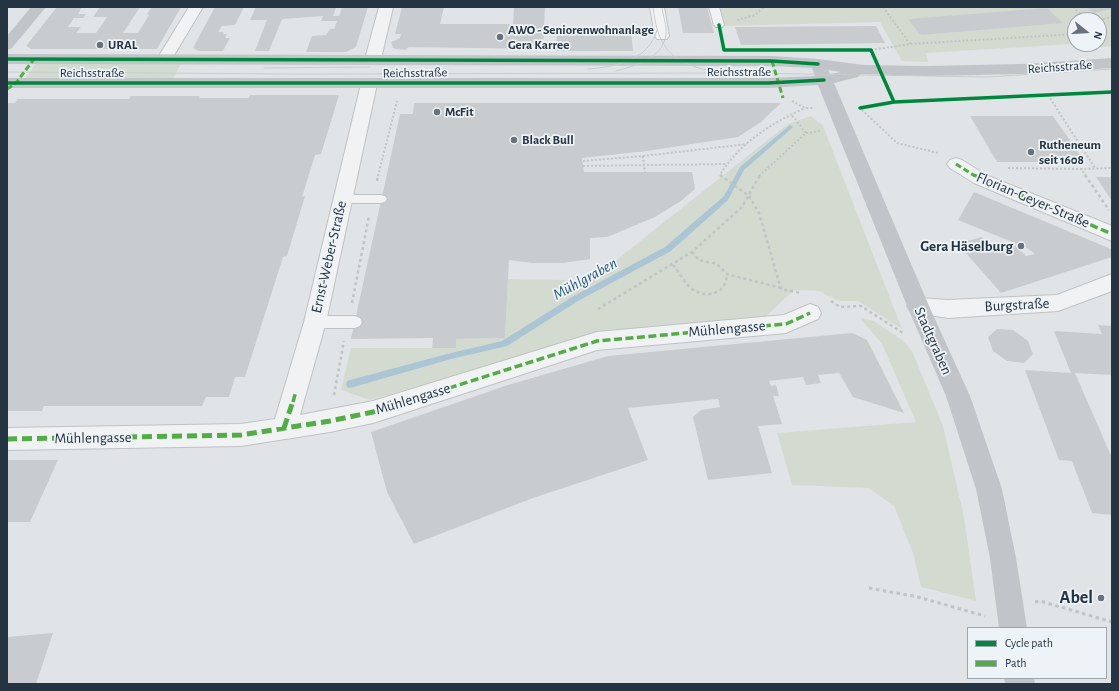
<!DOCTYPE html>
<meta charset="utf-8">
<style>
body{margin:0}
#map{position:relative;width:1119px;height:691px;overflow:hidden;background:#e1e4e6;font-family:"Alegreya Sans",sans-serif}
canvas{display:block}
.frame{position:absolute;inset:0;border:8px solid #253442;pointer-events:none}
.legend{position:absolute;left:967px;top:627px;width:140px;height:52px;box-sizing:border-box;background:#eef3f7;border:1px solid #9ea7af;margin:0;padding:5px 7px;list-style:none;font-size:12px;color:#253442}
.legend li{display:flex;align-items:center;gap:8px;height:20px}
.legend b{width:20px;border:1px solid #9ea7af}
.north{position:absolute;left:1067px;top:12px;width:40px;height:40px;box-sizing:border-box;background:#eef3f7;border:1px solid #9ea7af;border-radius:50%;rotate:107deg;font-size:11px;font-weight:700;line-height:16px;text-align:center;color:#253442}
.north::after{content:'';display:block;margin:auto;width:14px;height:18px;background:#67727b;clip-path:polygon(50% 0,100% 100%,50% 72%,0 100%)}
</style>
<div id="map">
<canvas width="1119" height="691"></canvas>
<div class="frame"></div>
<ul class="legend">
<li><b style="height:5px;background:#00873e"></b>Cycle path</li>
<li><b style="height:5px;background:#53ac46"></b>Path</li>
</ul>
<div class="north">N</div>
</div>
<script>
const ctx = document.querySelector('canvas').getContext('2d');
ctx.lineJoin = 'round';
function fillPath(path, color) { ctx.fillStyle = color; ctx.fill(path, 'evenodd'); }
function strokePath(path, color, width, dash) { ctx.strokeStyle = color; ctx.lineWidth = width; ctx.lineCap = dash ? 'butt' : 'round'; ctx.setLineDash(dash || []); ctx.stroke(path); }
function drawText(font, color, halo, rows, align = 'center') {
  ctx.font = font + ' "Alegreya Sans",sans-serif'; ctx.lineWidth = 3.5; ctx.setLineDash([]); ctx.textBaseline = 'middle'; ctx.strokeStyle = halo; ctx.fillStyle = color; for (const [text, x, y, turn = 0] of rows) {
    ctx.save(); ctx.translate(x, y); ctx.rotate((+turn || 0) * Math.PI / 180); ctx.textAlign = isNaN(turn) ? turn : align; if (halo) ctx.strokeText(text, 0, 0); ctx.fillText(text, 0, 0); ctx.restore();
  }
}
const green = new Path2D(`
 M 717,7 L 1112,7 L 1112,46 L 1088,49 L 1073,44 L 926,53 L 928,62 L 902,61 L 880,22 L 723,26 ZM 1075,20 L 1099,20 L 1099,44 L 1075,44 Z
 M 182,62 L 171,82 L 24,81 L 36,63 Z
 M 811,116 L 823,126 L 902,329 L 858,301 L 838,301 L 819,291 L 794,290 L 764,318 L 604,333 L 370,400 L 341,390 L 351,348 L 456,348 L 456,339 L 505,338 L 508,279 L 579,280 L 615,261 L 788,124 Z
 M 860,318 L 874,321 L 902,340 L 912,351 L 943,426 L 964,517 L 976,601 L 921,587 L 913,553 L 894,506 L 868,488 L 792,485 L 777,433 L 916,422 L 882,344 Z`);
const stream = new Path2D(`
 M 790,125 L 793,127 L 792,128 L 744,170 L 728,200 L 671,251 L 578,301 L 507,346 L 451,359 L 350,388 L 347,387 L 346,384 L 347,381 L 350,380 L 451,353 L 502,341 L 572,297 L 665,247 L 724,196 L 740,167 Z`);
const building = new Path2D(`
 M 57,7 L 82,7 L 78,14 L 86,14 L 83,18 L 74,18 L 68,27 L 81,27 L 76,33 L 96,33 L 107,17 L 93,17 L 100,7 L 140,7 L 123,33 L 138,33 L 149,15 L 147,14 L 152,7 L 181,7 L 157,49 L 31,49 L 26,46 Z
 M 215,7 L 244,7 L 235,25 L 222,26 L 218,32 L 224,32 L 223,34 L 227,34 L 225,38 L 230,38 L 223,51 L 199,51 L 193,48 Z
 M 256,7 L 336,8 L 333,16 L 339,16 L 342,7 L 368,7 L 356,47 L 346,52 L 306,52 L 312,36 L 326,35 L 330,29 L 334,29 L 337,21 L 321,21 L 323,16 L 282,19 L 269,51 L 255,51 L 267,20 L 250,20 Z
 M 402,7 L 444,7 L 440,24 L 513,24 L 514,7 L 545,7 L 543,49 L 409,47 L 405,50 L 396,49 L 393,48 L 391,42 L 400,38 L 401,34 L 395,34 Z
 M 678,7 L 707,7 L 714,33 L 683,33 Z
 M 1086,7 L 1112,7 L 1112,9 L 1094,13 Z
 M 1047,8 L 1063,23 L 921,35 L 908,19 Z
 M 876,26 L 885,43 L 741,45 L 735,27 Z
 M 557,31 L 631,31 L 633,51 L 556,51 Z
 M 250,95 L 339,95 L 321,154 L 315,155 L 302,197 L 305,196 L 287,256 L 283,257 L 245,377 L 235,377 L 229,397 L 206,397 L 202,406 L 44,406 L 42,411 L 7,411 L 7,103 L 15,103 L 18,99 L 129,99 L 131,96 L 200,96 L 199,98 L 249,98 Z
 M 414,103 L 781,103 L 761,122 L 738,137 L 647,151 L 582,158 L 584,172 L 692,172 L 695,189 L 681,201 L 655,217 L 607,237 L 590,238 L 590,259 L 563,263 L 532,263 L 509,260 L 505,338 L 456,339 L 456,348 L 432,348 L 433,338 L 351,339 L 400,114 L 413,114 Z
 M 970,116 L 1053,116 L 1085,162 L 997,162 Z
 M 1096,177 L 1112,177 L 1112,201 Z
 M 974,192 L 1111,249 L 1112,257 L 1001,293 L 965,252 L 974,249 L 967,241 L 982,237 L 990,246 L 1003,242 L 1007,247 L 1015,245 L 1026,256 L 1035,254 L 1027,248 L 958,220 Z
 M 1098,325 L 1112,326 L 1112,375 L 1075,373 L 1112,458 L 1112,515 L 1092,513 L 1072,461 L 1059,460 L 1025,370 L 1071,373 L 1054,331 L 1102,334 Z
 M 997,329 L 1013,330 L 1028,341 L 1033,354 L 1024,363 L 1007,361 L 993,351 L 988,337 Z
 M 852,333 L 867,340 L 904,413 L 853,397 L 839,373 L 818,375 L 821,383 L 806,385 L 803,377 L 769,381 L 771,386 L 776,385 L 779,396 L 773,396 L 782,424 L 758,426 L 772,473 L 708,480 L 693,417 L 701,410 L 720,407 L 718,399 L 628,408 L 648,460 L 533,498 L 414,544 L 387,492 L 371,432 L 508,385 L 608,356 Z
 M 7,460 L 58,460 L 30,522 L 7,522 Z
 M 53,633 L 36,684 L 7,684 L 7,637 Z`);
const pathFar2 = new Path2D(`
 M 883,7 L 910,44
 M 1073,7 L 1087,20
 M 737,20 L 755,15 L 764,7
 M 1099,20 L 1112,17
 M 1099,29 L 1101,31 L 1099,31
 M 871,50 L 911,44 L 1075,34
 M 888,88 L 894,102
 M 1048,95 L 1095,168
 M 792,101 L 805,108 L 813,108
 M 862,110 L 897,143 L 938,153
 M 806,133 L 822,131
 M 643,156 L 747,144
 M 583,161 L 643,156 L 645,173
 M 583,166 L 725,164
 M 1008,168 L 1081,169
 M 378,176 L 397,101
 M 722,176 L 720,175 C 739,143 772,123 805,108
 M 759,176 L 806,133 L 791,114
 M 1086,176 L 1081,169 L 1112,168`);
const pathFar1 = new Path2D(`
 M 720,175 L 749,196 L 759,213 L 781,289 L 801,293
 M 1085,175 L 1109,210
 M 377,181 L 378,175
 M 692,252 L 699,260 L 717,264 L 727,274 L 781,288
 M 673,265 C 679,272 684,282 691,288 C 705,300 727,294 727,274
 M 831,301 L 840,307 L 861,306 L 903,333
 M 352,303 L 369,216
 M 598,309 L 692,252 L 742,207 L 760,175
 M 334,395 L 344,341`);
const path = new Path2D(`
 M 869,588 L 918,597 L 985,616
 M 1035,602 L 1040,601 L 1112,622`);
const lane = new Path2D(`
 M 709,7 L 719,7 L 724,25 L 722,27 L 716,27 L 714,25 Z
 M 343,195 L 381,195 L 385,196 L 387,199 L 385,202 L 381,203 L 343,203 L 339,202 L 337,199 L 339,196 Z
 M 315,316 L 355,316 L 360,318 L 362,322 L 360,326 L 355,328 L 315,328 L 310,326 L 308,322 L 310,318 Z`);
const street = new Path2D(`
 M 189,7 L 203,7 L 170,62 L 160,62 L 157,59 Z
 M 379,7 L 393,7 L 381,59 L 378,62 L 368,62 L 365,59 Z
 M 650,7 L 664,7 L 669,36 L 667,39 L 657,39 L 655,36 Z
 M 369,79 L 375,81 L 377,84 L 326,322 L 300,415 L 373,401 L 597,332 L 784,315 L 810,304 L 818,307 L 821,313 L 818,319 L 786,333 L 597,350 L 373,423 L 330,432 L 241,446 L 7,450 L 7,428 L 241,424 L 275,419 L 304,322 L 361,84 L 363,81 Z
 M 956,158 L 962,160 L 986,175 L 1112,226 L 1112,241 L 974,183 L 950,168 L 947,164 L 950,160 Z
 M 1112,274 L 1112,291 L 1058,311 L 948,318 L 911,312 L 907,306 L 911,300 L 918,298 L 948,300 L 1057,295 Z`);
const secondary = new Path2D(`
 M 31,7 L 46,7 L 12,48 L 7,50 L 7,36 Z
 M 7,54 L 772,56 L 818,59 L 864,65 L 926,66 L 1021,64 L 1112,58 L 1112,68 L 1021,74 L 926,76 L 860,74 L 858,77 L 834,83 L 929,306 L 970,396 L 1002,489 L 1016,558 L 1027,628 L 999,628 L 990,558 L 976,489 L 946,396 L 907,306 L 818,85 L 768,88 L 7,88 L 7,78 L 768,78 L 815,76 L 812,68 L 772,66 L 7,64 ZM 828,70 L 841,72 L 830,74 Z
 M 1004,678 L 1034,678 L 1035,684 L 1005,684 Z`);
const tram = new Path2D(`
 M 653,7 C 657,44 669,62 707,70
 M 264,68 L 370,67
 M 588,69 C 616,67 649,60 657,30
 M 616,71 C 635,66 663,58 666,35 C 667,26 663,16 662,7
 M 7,72 L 300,74 L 745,73 L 988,77 L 1112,69`);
const quietFar2 = new Path2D(`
 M 772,61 L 783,98
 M 7,89 L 16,83 L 34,59
 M 956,164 L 975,176`);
const quietFar1 = new Path2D(`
 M 974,175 L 1112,234
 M 293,402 L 296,391
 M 405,402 L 597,341 L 786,324 L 810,313`);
const quiet = new Path2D(`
 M 284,428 L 293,401
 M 7,439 L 241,435 L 330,421 L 373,412 L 408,401`);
const cycleway = new Path2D(`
 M 719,25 L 724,50 L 871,50 L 894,102
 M 7,59 L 772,61 L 818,64
 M 7,83 L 768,83 L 824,80
 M 860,108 L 894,102 L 1112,92`);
const markers = [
 [500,37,4,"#67727b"],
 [100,45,4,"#67727b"],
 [437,112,4,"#67727b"],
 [514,140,4,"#67727b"],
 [1031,152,4,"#67727b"],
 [1021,246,4,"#67727b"],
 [1101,598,4,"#67727b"]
];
const farPoinames = [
 ["AWO - Seniorenwohnanlage",508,30],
 ["Gera Karree",508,45],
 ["URAL",108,45],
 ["McFit",445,112],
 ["Black Bull",522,140],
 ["Rutheneum",1039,145],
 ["seit 1608",1039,160]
];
const farStreetnames = [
 ["Reichsstraße",1060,67,-4],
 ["Reichsstraße",739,72],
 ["Reichsstraße",92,73],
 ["Reichsstraße",415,73,-1]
];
const streetNames = [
 ["Florian-Geyer-Straße",1033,200,23],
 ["Ernst-Weber-Straße",329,257,-77],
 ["Burgstraße",1017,305,-3],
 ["Mühlengasse",727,329,-5],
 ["Stadtgraben",933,341,66],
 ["Mühlengasse",413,399,-17],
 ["Mühlengasse",93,438,-1]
];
const poiNames = [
 ["Gera Häselburg",1013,246]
];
const waterNames = [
 ["Mühlgraben",585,279,-29]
];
const nearPoinames = [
 ["Abel",1093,598]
];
fillPath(green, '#d3dbd0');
fillPath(stream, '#acc5d4');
fillPath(building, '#c9cccf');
strokePath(lane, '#bfc2c4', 2);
strokePath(street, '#bfc2c4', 2);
strokePath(pathFar2, '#bfc4c6', 2, [2, 2]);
strokePath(pathFar1, '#bfc4c6', 2.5, [3, 3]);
strokePath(path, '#bfc4c6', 3, [3.5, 3.5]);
fillPath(lane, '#f0f2f3');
fillPath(street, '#f0f2f3');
fillPath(secondary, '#c1c5c9');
strokePath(tram, '#c9ccce', 1);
strokePath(quietFar2, '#53ac46', 3, [6, 3]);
strokePath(quietFar1, '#53ac46', 3.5, [8, 3.5]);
strokePath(quiet, '#53ac46', 5, [10, 5]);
strokePath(cycleway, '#00873e', 3.5);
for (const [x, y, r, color] of markers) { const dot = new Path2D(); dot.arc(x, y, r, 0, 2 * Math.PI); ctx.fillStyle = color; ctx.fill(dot); strokePath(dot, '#eef3f7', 1.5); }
drawText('bold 13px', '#253442', '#eef3f7', farPoinames, 'left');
drawText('13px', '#253442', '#eef3f7', farStreetnames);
drawText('15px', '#253442', '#eef3f7', streetNames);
drawText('bold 15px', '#253442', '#eef3f7', poiNames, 'right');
drawText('italic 16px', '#2b597a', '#eef3f7', waterNames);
drawText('bold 18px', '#253442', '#eef3f7', nearPoinames, 'right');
</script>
